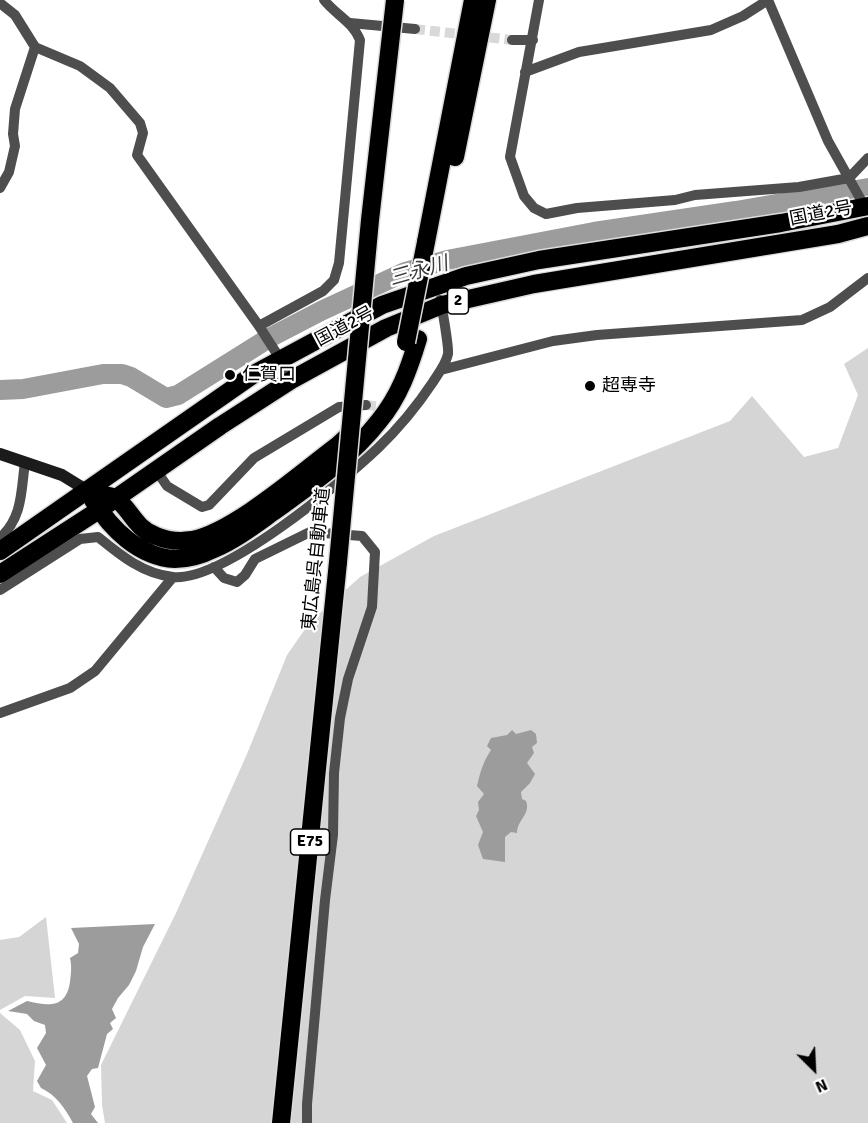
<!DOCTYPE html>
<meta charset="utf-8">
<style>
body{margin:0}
#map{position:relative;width:868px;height:1123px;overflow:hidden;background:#fff;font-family:Signika,sans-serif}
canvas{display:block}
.north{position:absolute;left:784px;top:1039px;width:60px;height:60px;-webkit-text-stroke:4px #fff;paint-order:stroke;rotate:156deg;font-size:16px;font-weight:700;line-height:24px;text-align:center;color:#000}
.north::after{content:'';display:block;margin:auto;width:21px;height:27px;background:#000;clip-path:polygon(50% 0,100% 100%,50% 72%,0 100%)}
</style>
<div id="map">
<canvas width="868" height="1123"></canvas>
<div class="north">N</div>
</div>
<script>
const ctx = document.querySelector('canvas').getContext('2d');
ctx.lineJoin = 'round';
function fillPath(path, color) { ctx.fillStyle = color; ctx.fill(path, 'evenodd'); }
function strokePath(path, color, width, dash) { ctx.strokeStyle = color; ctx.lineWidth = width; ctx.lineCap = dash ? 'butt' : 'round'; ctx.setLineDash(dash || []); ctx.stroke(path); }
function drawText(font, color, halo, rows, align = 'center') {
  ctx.font = font + ' Signika,"Noto Sans JP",sans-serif'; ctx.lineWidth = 4.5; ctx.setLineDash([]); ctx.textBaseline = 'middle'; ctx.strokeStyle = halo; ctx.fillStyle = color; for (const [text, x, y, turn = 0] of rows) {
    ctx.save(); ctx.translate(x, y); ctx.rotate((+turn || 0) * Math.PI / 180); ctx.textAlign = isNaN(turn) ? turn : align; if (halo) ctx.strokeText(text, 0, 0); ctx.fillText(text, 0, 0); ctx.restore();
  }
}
const green = new Path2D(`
 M 868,348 L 868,1123 L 105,1123 L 102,1105 L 101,1065 L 176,913 L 247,754 L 287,655 L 310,622 L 360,577 L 434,536 L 730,421 L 752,396 L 804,457 L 838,448 L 858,395 L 844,364 Z
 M 46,917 L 55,998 L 25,996 L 0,1010 L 0,940 L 19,937 Z
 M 0,1013 L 20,1030 L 35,1061 L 33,1091 L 52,1100 L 67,1123 L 0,1123 Z`);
const water = new Path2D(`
 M 512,730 L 516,734 L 531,730 L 536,734 L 537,743 L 532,747 L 534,753 L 527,763 L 535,774 L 530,783 L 521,792 L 522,799 L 526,801 C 531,814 517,820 517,833 L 511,832 L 505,837 L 505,862 L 483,859 L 478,845 L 483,832 L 476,816 L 479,810 L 478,802 L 484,794 L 477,786 C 480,773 483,762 491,750 L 487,746 L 491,738 L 507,735 Z
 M 155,924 L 143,947 L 136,971 L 129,985 L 118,998 L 112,1009 L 116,1018 L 110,1023 L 113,1029 L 107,1034 L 98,1068 L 92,1069 L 87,1076 L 95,1107 L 91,1114 L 98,1123 L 73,1123 C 65,1108 56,1095 41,1088 L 37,1081 L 46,1065 L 37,1048 L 46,1033 L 45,1025 L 34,1021 L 27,1014 L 8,1011 L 27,1001 C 48,1006 66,1009 70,982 C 71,973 72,967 70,958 L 78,953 L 79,944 L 71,928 Z`);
const river = new Path2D(`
 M 0,390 L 23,389 L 103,374 L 122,374 L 131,377 L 166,398 L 178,395 L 269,338 L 321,311 L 405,272 L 447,260 L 594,232 L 736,211 L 868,188`);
const streetTunnel = new Path2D(`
 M 415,29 L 512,40
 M 366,405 L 393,408`);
const street = new Path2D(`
 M 539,0 L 510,157 L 524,196 L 534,208 L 546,214 L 577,208 L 675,200 L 695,195 L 799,187 L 849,178 L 868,158
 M 0,3 L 15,15 L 35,47 L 80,66 L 110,88 L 140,123 L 143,133 L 137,155 L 259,326 L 293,379
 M 350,23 L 415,29
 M 512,40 L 533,40
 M 525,72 L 579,52 L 711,30 L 743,16 L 768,0 L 828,141 L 865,207 L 868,209
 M 0,188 L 9,172 L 15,146 L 13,134 L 15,109 L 35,47
 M 259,326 L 323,291 L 334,280 L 339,263 L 360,40 C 353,22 336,15 324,0
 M 441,370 L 553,341 L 597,335 L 802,320 L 830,307 L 868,278
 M 156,470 L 167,486 L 202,507 L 209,505 L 254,458 L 339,407 L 366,405
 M 0,538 C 23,517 21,491 25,462
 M 214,567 L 224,578 L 237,582 L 245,575 L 255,559 L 310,532 L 362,536 L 375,552 L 372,607 L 348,679 L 340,718 L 334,773 L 333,835 L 325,900 L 307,1104 L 307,1123
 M 0,590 L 80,539 L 98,537 C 120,555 143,574 173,577 C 223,582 341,483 378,448 C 399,428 417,406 433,382 C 438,374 446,364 448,354 C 449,348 442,306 440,300
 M 0,713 L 70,688 L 95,671 L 173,577`);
const secondary = new Path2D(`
 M 0,454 L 62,475 L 88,491`);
const highway = new Path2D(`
 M 455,157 L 487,0
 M 426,242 L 473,0
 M 104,495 C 108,496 114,497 117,499 C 132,512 135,528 156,536 C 168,541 180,542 192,540 C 234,532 301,473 337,446 L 350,434
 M 93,500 C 111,529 139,557 175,559 C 189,559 202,555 214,549 C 237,539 256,524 276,510 C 312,484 352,456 379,421 C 399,397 409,369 418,339
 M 0,551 L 254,374 L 382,305 L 466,276 L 539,260 L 781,223 L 868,206
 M 0,574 L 99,510 L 220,426 L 293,379 L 386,328 L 442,305 L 534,284 L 838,234 L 868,226
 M 281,1123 L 338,562`);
const highwayBridge = new Path2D(`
 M 406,342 L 426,242
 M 338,562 L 370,220 L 395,0`);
const markers = [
 [230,375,6,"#000"],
 [590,386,6,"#000"]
];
const shields = [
 [458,301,21],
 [310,842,39]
];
const shieldNames = [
 ["2",458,301],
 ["E75",310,842]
];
const streetNames = [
 ["国道2号",821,214,-11],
 ["国道2号",345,327,-28],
 ["東広島呉自動車道",317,559,-84]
];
const poiNames = [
 ["仁賀口",242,375],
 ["超専寺",602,386]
];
const waterNames = [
 ["三永川",419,272,-16]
];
fillPath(green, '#d5d5d5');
fillPath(water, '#9c9c9c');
strokePath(river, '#9c9c9c', 20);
strokePath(streetTunnel, '#d9d9d9', 10, [10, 5]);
strokePath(highway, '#dbdbdb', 21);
strokePath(street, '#4e4e4e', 10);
strokePath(secondary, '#1b1b1b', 12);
strokePath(highway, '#000', 18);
strokePath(highwayBridge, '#dbdbdb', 21, []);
strokePath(highwayBridge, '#000', 18);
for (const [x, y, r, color] of markers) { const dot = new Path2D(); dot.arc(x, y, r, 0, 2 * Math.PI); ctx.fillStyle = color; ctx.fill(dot); strokePath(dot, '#fff', 2); }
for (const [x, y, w] of shields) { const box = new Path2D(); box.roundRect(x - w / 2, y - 13, w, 26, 4.5); ctx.fillStyle = '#fff'; ctx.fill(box); strokePath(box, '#000', 1.5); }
drawText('bold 16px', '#000', null, shieldNames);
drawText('18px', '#000', '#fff', streetNames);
drawText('18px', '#000', '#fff', poiNames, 'left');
drawText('italic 20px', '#3d3d3d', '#fff', waterNames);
</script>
